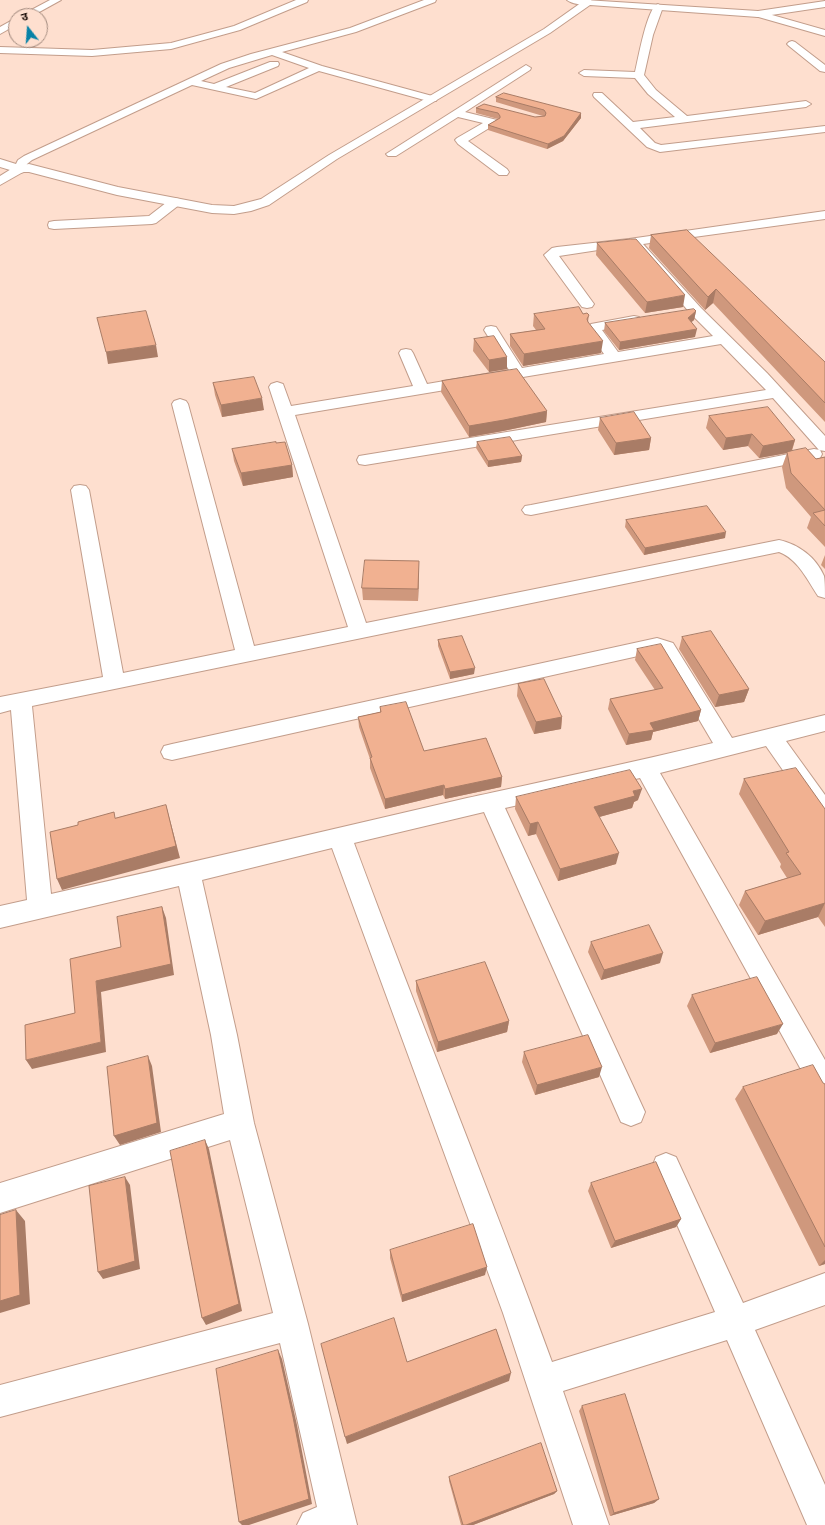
<!DOCTYPE html>
<meta charset="utf-8">
<style>
body{margin:0}
#map{position:relative;width:825px;height:1525px;overflow:hidden;background:#fedfcf;font-family:"Fira Sans","Noto Sans Devanagari",sans-serif}
canvas{display:block}
.north{position:absolute;left:8px;top:8px;width:40px;height:40px;box-sizing:border-box;background:#fedfcf;border:1px solid #a28a7e;border-radius:50%;rotate:343deg;font-size:11px;font-weight:700;line-height:16px;text-align:center;color:#170a05}
.north::after{content:'';display:block;margin:auto;width:14px;height:18px;background:#0782a7;clip-path:polygon(50% 0,100% 100%,50% 72%,0 100%)}
</style>
<div id="map">
<canvas width="825" height="1525"></canvas>
<div class="north">उ</div>
</div>
<script>
const ctx = document.querySelector('canvas').getContext('2d');
ctx.lineJoin = 'round';
function strokePath(path, color, width, dash) { ctx.strokeStyle = color; ctx.lineWidth = width; ctx.lineCap = dash ? 'butt' : 'round'; ctx.setLineDash(dash || []); ctx.stroke(path); }
function fillPath(path, color) { ctx.fillStyle = color; ctx.fill(path, 'evenodd'); }
const minor = new Path2D(`
 M 50,0 L 61,0 L 32,16 L 20,16 Z
 M 296,0 L 308,0 L 307,2 L 240,30 L 171,49 L 92,56 L 0,53 L 0,47 L 92,50 L 171,43 L 234,26 Z
 M 424,0 L 436,0 L 435,2 L 356,32 L 282,52 L 322,66 L 436,97 L 437,99 L 436,101 L 428,101 L 319,71 L 256,99 L 192,85 L 32,160 L 27,164 L 24,172 L 20,173 L 0,167 L 0,159 L 16,164 L 18,160 L 24,156 L 221,64 L 251,54 L 350,28 ZM 272,55 L 309,68 L 255,93 L 226,87 L 278,66 L 279,64 L 278,62 L 270,62 L 214,84 L 201,81 L 229,68 Z
 M 567,0 L 591,0 L 592,2 C 587,7 572,4 567,0 Z
 M 658,4 L 663,7 L 653,35 L 644,75 L 656,90 L 687,116 L 806,101 L 811,104 L 806,107 L 640,128 L 655,143 L 661,145 L 825,126 L 825,132 L 660,152 L 647,147 L 594,97 L 593,95 L 594,93 L 602,93 L 633,122 L 675,117 L 648,94 L 635,78 L 584,76 L 579,73 L 584,70 L 635,72 C 638,60 647,7 658,4 Z
 M 758,11 L 825,30 L 825,36 L 755,16 L 753,14 Z
 M 16,18 L 16,25 L 0,34 L 0,27 Z
 M 792,41 L 795,42 L 825,65 L 825,72 L 820,71 L 789,46 L 787,44 L 789,42 Z
 M 526,65 L 531,68 L 530,70 L 465,112 L 497,120 L 499,122 L 468,141 L 507,169 L 509,172 L 507,175 L 499,175 L 458,144 L 455,140 L 457,138 L 483,123 L 458,117 L 396,156 L 388,156 L 386,154 Z
 M 175,198 L 179,199 L 181,202 L 179,205 L 156,223 L 152,224 L 54,229 L 49,228 L 48,225 L 49,222 L 54,221 L 149,216 L 171,199 Z
 M 825,211 L 825,219 L 643,244 L 701,308 L 767,373 L 825,436 L 825,451 L 819,450 L 773,398 L 365,465 L 359,464 L 357,460 L 359,456 L 365,455 L 766,390 L 721,344 L 295,415 L 366,623 L 779,540 C 798,544 816,557 824,576 C 825,582 825,592 825,598 L 818,596 C 808,581 798,559 779,552 L 32,706 L 51,894 C 190,863 328,830 467,798 C 549,780 631,763 713,743 L 664,660 L 659,653 L 656,652 L 172,760 L 164,758 L 161,752 L 164,746 L 172,744 L 657,638 L 673,643 L 732,738 L 825,715 L 825,731 L 786,741 L 825,795 L 825,822 L 817,819 L 766,746 L 660,773 L 825,1060 L 825,1099 L 815,1095 L 640,778 L 505,808 L 645,1112 L 641,1122 L 631,1126 L 621,1122 L 484,812 L 354,843 C 418,1017 489,1188 552,1362 L 715,1312 L 652,1167 L 656,1157 L 666,1153 L 676,1157 L 743,1303 L 825,1273 L 825,1305 L 755,1330 L 825,1485 L 825,1525 L 807,1525 L 727,1340 L 563,1391 L 609,1525 L 573,1525 L 503,1313 L 332,848 L 202,880 L 237,1035 L 254,1123 L 308,1324 L 357,1525 L 297,1525 L 303,1513 L 317,1507 L 280,1343 L 0,1417 L 0,1385 L 273,1313 L 230,1140 L 0,1213 L 0,1183 L 224,1114 L 211,1035 L 179,886 L 0,928 L 0,906 L 27,900 L 11,710 L 0,713 L 0,697 L 103,677 L 71,490 L 74,486 L 80,485 L 86,486 L 89,490 L 123,673 L 235,650 L 172,404 L 174,401 L 180,399 L 186,401 L 188,404 L 254,646 L 348,627 L 269,387 L 271,384 L 277,382 L 283,384 L 291,406 L 413,386 L 399,353 L 401,350 L 406,349 L 411,350 L 413,353 L 427,384 L 509,370 L 484,330 L 486,327 L 491,326 L 496,327 L 522,368 L 604,354 L 587,330 L 591,324 L 634,316 L 639,317 L 641,320 L 639,323 L 602,330 L 618,352 L 713,336 L 691,314 L 631,245 L 559,256 L 594,304 L 592,307 L 587,308 L 582,307 L 544,255 L 552,248 L 557,247 L 629,239 Z
 M 814,449 L 820,450 L 822,454 L 820,458 L 531,515 L 525,514 L 522,510 L 525,506 L 531,505 Z`);
const tertiary = new Path2D(`
 M 585,0 L 758,11 L 825,1 L 825,7 L 758,17 L 590,5 L 550,33 L 337,159 L 269,205 L 251,211 L 234,214 L 212,213 L 117,195 L 29,172 L 23,172 L 0,185 L 0,176 L 16,166 L 29,164 L 118,187 L 212,205 L 234,206 L 261,199 L 329,155 L 544,29 Z`);
const wall = new Path2D(`
 M 496,97 L 581,118 L 563,141 L 547,149 L 488,130 L 488,125 L 498,119 L 476,113 L 476,108 L 535,117 L 544,116 L 543,116 L 496,102 Z
 M 651,235 L 825,362 L 825,422 L 713,303 L 705,310 L 649,248 Z
 M 597,243 L 683,307 L 645,313 L 596,255 Z
 M 696,311 L 694,320 L 691,322 L 695,337 L 619,350 L 604,331 L 605,323 Z
 M 534,314 L 583,314 L 589,315 L 588,322 L 601,353 L 523,366 L 510,346 L 510,334 L 536,330 L 533,326 Z
 M 474,339 L 507,357 L 507,369 L 489,372 L 473,351 Z
 M 442,381 L 547,411 L 546,422 L 503,431 L 469,437 L 441,392 Z
 M 213,383 L 264,410 L 222,417 L 215,395 Z
 M 709,416 L 795,440 L 792,451 L 816,459 L 825,457 L 825,547 L 807,528 L 811,517 L 786,488 L 782,467 L 787,453 L 759,458 L 748,446 L 723,450 L 706,428 Z
 M 600,418 L 651,438 L 649,450 L 614,455 L 598,430 Z
 M 477,442 L 522,456 L 521,462 L 488,467 L 476,448 Z
 M 276,443 L 292,465 L 293,477 L 243,486 L 234,461 L 232,449 Z
 M 626,520 L 725,538 L 644,555 L 625,527 Z
 M 825,555 L 825,569 L 821,565 Z
 M 419,573 L 418,601 L 363,600 L 362,588 Z
 M 682,637 L 749,689 L 744,702 L 715,707 L 679,649 Z
 M 438,640 L 474,674 L 450,679 L 438,646 Z
 M 637,649 L 701,710 L 698,721 L 653,732 L 651,740 L 626,745 L 608,709 L 610,699 L 655,690 L 635,660 Z
 M 518,684 L 562,717 L 561,729 L 534,734 L 517,696 Z
 M 380,707 L 424,751 L 502,777 L 501,787 L 445,799 L 443,795 L 385,809 L 370,768 L 370,759 L 359,727 L 358,717 L 380,712 Z
 M 744,779 L 825,809 L 825,927 L 818,917 L 758,935 L 739,905 L 745,891 L 787,878 L 780,867 L 781,864 L 739,794 Z
 M 516,797 L 638,800 L 634,802 L 632,808 L 599,817 L 616,864 L 558,881 L 536,834 L 528,836 L 515,809 Z
 M 591,942 L 660,963 L 601,980 L 588,952 Z
 M 416,981 L 509,1021 L 507,1032 L 437,1052 L 416,991 Z
 M 692,995 L 777,1034 L 710,1053 L 687,1006 Z
 M 524,1052 L 599,1077 L 535,1095 L 522,1062 Z
 M 825,1084 L 825,1264 L 819,1266 L 735,1099 L 743,1087 Z
 M 591,1183 L 681,1219 L 676,1227 L 611,1248 L 588,1191 Z
 M 390,1250 L 485,1275 L 402,1302 L 390,1258 Z
 M 582,1406 L 659,1499 L 654,1503 L 610,1516 L 579,1411 Z
 M 449,1477 L 557,1491 L 554,1494 L 473,1525 L 461,1525 L 449,1481 Z`);
const shadedWall = new Path2D(`
 M 581,113 L 581,118 L 563,141 L 547,149 L 548,144 Z
 M 716,289 L 713,303 L 705,310 L 708,297 Z
 M 685,295 L 683,307 L 645,313 L 647,302 Z
 M 696,311 L 694,320 L 686,327 L 688,318 Z
 M 697,329 L 695,337 L 619,350 L 620,342 Z
 M 603,341 L 601,353 L 523,366 L 524,354 Z
 M 156,345 L 158,357 L 108,364 L 106,352 Z
 M 507,357 L 507,369 L 489,372 L 489,360 Z
 M 262,398 L 264,410 L 222,417 L 221,405 Z
 M 547,411 L 546,422 L 503,431 L 469,437 L 469,426 Z
 M 752,434 L 748,446 L 723,450 L 726,438 Z
 M 651,438 L 649,450 L 614,455 L 616,443 Z
 M 795,440 L 791,452 L 787,452 L 787,453 L 759,458 L 763,446 Z
 M 522,456 L 521,462 L 488,467 L 488,461 Z
 M 292,465 L 293,477 L 243,486 L 241,473 Z
 M 726,532 L 725,538 L 644,555 L 645,548 Z
 M 419,561 L 419,573 L 418,601 L 418,589 Z
 M 475,668 L 474,674 L 450,679 L 450,672 Z
 M 749,689 L 744,702 L 715,707 L 719,695 Z
 M 701,710 L 698,721 L 653,732 L 651,740 L 626,745 L 629,734 L 650,723 Z
 M 562,717 L 561,729 L 534,734 L 536,722 Z
 M 502,777 L 501,787 L 445,799 L 445,789 Z
 M 444,785 L 443,795 L 385,809 L 385,799 Z
 M 642,789 L 638,800 L 634,802 L 632,808 L 592,819 L 594,807 L 633,791 Z
 M 166,805 L 180,858 L 62,890 L 57,879 Z
 M 538,822 L 536,834 L 528,836 L 530,824 Z
 M 619,853 L 616,864 L 558,881 L 560,869 Z
 M 825,903 L 818,917 L 758,935 L 765,921 Z
 M 162,907 L 166,918 L 174,975 L 101,992 L 106,1052 L 32,1069 L 26,1060 L 101,1042 L 96,981 Z
 M 663,953 L 660,963 L 601,980 L 604,970 Z
 M 509,1021 L 507,1032 L 437,1052 L 438,1042 Z
 M 783,1024 L 777,1034 L 710,1053 L 715,1043 Z
 M 148,1056 L 152,1066 L 161,1132 L 120,1145 L 114,1136 Z
 M 602,1067 L 599,1077 L 535,1095 L 537,1085 Z
 M 205,1140 L 209,1149 L 242,1311 L 206,1325 L 202,1318 Z
 M 125,1177 L 130,1185 L 140,1269 L 103,1279 L 98,1272 Z
 M 16,1210 L 25,1221 L 30,1304 L 0,1313 L 0,1301 Z
 M 681,1219 L 676,1227 L 611,1248 L 615,1241 Z
 M 825,1260 L 825,1264 L 819,1266 Z
 M 487,1267 L 485,1275 L 402,1302 L 402,1295 Z
 M 278,1350 L 282,1359 L 297,1425 L 312,1504 L 249,1525 L 242,1525 L 239,1522 Z
 M 511,1373 L 509,1381 L 347,1444 L 345,1437 Z
 M 557,1491 L 554,1494 L 473,1525 L 466,1525 Z
 M 659,1499 L 654,1503 L 610,1516 L 614,1513 Z`);
const building = new Path2D(`
 M 504,93 L 581,113 L 564,136 L 548,144 L 488,125 L 500,118 L 500,116 L 498,113 L 476,108 L 484,104 L 535,117 L 545,116 L 546,113 L 544,110 L 496,97 Z
 M 687,230 L 825,362 L 825,403 L 716,289 L 708,297 L 651,235 Z
 M 631,239 L 636,239 L 685,295 L 647,302 L 597,243 Z
 M 579,307 L 583,314 L 587,313 L 589,315 L 587,319 L 588,322 L 603,341 L 524,354 L 510,334 L 545,329 L 534,314 Z
 M 694,309 L 696,311 L 688,318 L 697,329 L 620,342 L 605,323 Z
 M 146,311 L 156,345 L 106,352 L 97,318 Z
 M 494,336 L 507,357 L 489,360 L 474,339 Z
 M 517,369 L 547,411 L 504,420 L 469,426 L 442,381 Z
 M 254,377 L 262,398 L 221,405 L 213,383 Z
 M 768,407 L 795,440 L 763,446 L 752,434 L 726,438 L 709,416 Z
 M 634,412 L 651,438 L 616,443 L 600,418 Z
 M 510,437 L 522,456 L 488,461 L 477,442 Z
 M 276,442 L 276,443 L 285,442 L 292,465 L 241,473 L 232,449 Z
 M 806,448 L 816,459 L 825,457 L 825,526 L 813,513 L 825,510 L 791,473 L 787,452 Z
 M 707,506 L 726,532 L 645,548 L 626,520 Z
 M 365,560 L 419,561 L 418,589 L 362,588 Z
 M 711,631 L 749,689 L 719,695 L 682,637 Z
 M 462,636 L 475,668 L 450,672 L 438,640 Z
 M 661,644 L 701,710 L 650,723 L 654,730 L 629,734 L 610,699 L 663,688 L 637,649 Z
 M 544,679 L 562,717 L 536,722 L 518,684 Z
 M 406,702 L 424,751 L 486,738 L 502,777 L 445,789 L 444,785 L 385,799 L 370,758 L 372,757 L 358,717 L 381,712 L 380,707 Z
 M 796,768 L 825,809 L 825,903 L 765,921 L 745,891 L 801,874 L 786,853 L 789,852 L 744,779 Z
 M 630,770 L 642,789 L 633,791 L 635,796 L 594,807 L 619,853 L 560,869 L 538,822 L 530,824 L 516,797 Z
 M 166,805 L 176,846 L 57,879 L 50,832 L 78,825 L 78,822 L 114,812 L 115,818 Z
 M 162,907 L 171,964 L 96,981 L 101,1042 L 26,1060 L 25,1025 L 75,1013 L 70,959 L 121,947 L 117,917 Z
 M 649,925 L 663,953 L 604,970 L 591,942 Z
 M 485,962 L 509,1021 L 438,1042 L 416,981 Z
 M 757,977 L 783,1024 L 715,1043 L 692,995 Z
 M 588,1035 L 602,1067 L 537,1085 L 524,1052 Z
 M 148,1056 L 157,1123 L 114,1136 L 107,1067 Z
 M 813,1065 L 823,1083 L 825,1084 L 825,1247 L 743,1087 Z
 M 205,1140 L 239,1304 L 202,1318 L 170,1151 Z
 M 656,1162 L 681,1219 L 615,1241 L 591,1183 Z
 M 125,1177 L 135,1261 L 98,1272 L 89,1186 Z
 M 16,1210 L 20,1295 L 0,1301 L 0,1215 Z
 M 473,1224 L 487,1267 L 402,1295 L 390,1250 Z
 M 394,1318 L 407,1362 L 496,1329 L 511,1373 L 345,1437 L 321,1344 Z
 M 278,1350 L 293,1417 L 309,1499 L 239,1522 L 216,1369 Z
 M 625,1394 L 659,1499 L 614,1513 L 582,1406 Z
 M 541,1443 L 557,1491 L 466,1525 L 463,1525 L 449,1477 Z`);
strokePath(minor, '#c29d8b', 2);
strokePath(tertiary, '#c29d8b', 2);
fillPath(minor, '#fff');
fillPath(tertiary, '#fff');
fillPath(wall, '#cf987d');
fillPath(shadedWall, '#a97c66');
fillPath(building, '#f1b191');
strokePath(building, '#a97c66', 1);
</script>
